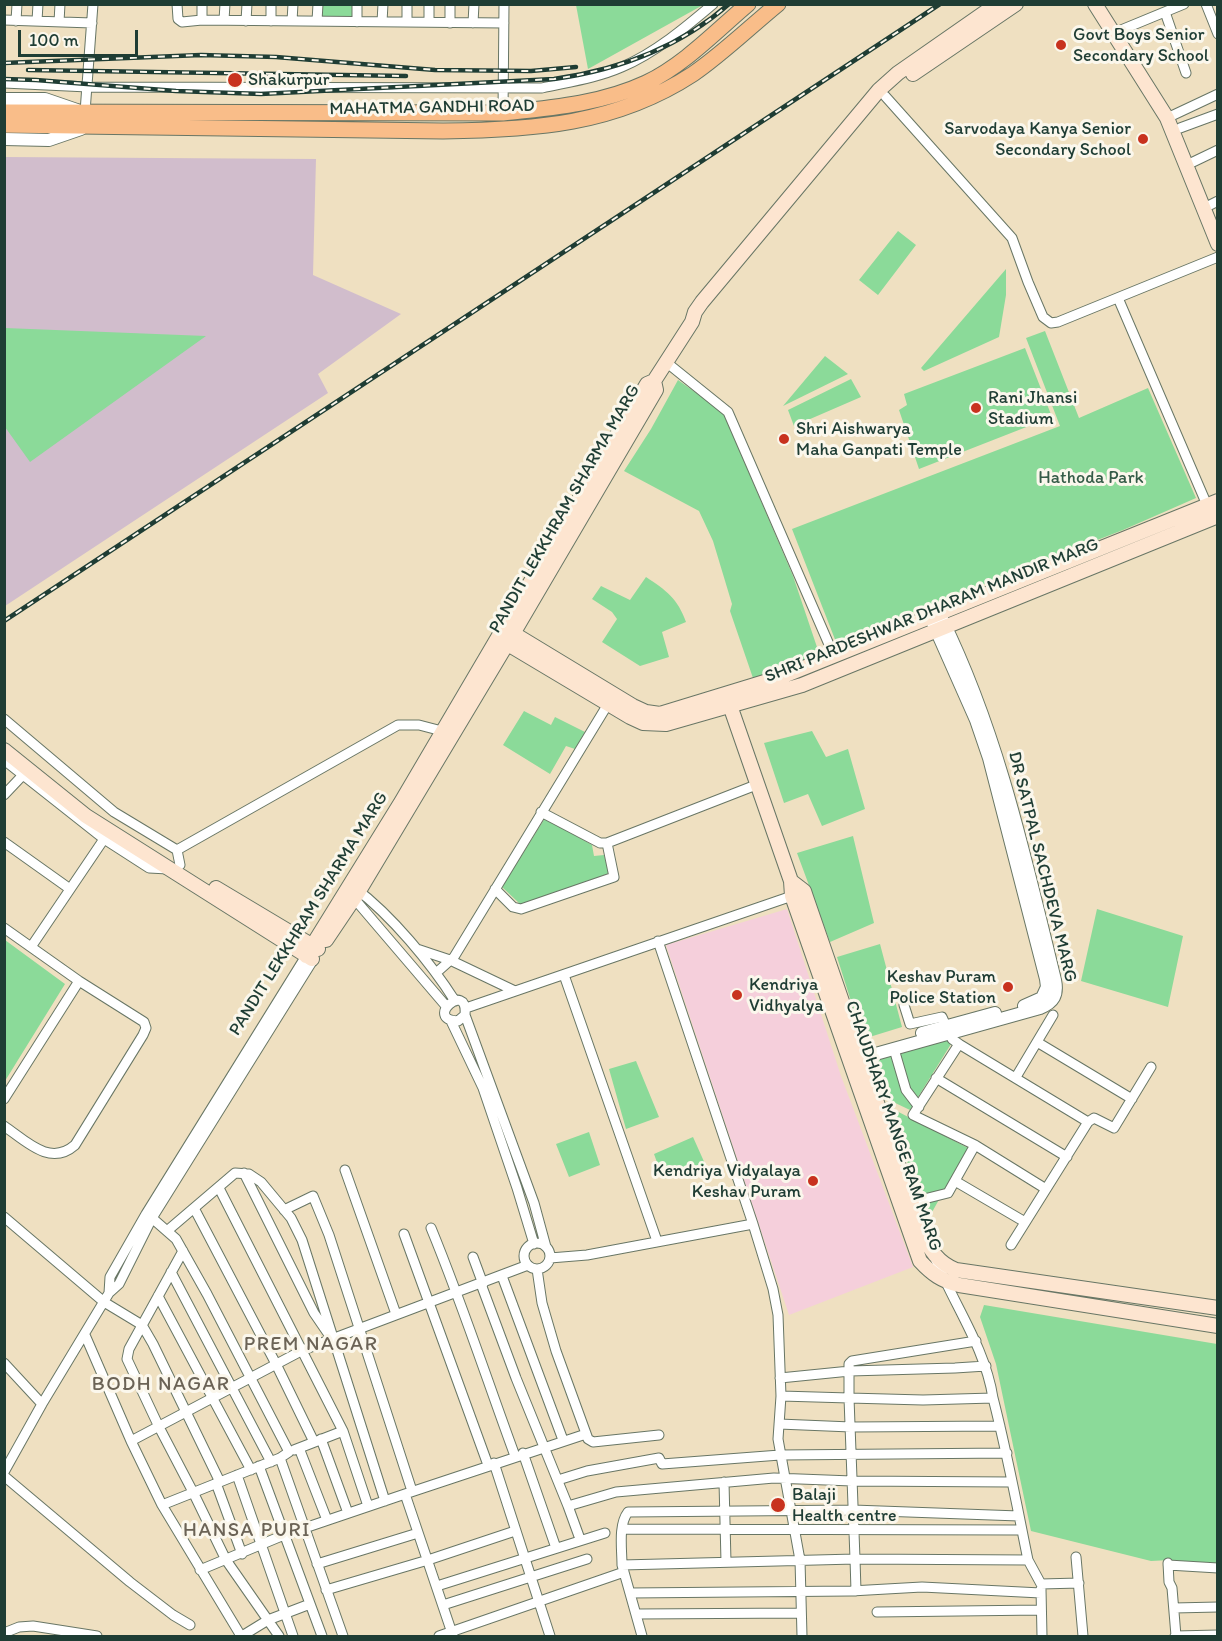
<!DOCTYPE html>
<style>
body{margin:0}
#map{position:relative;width:1222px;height:1641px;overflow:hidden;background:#efe0c1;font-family:Itim,sans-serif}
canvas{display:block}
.frame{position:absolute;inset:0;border:6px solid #1f3d34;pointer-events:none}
.scale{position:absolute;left:18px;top:30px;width:120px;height:27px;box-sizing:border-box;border:3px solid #1f3d34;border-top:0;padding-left:8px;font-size:18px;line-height:21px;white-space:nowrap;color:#1f3d34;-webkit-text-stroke:4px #fbf7ec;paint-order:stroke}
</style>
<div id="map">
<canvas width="1222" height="1641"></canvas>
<div class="frame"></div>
<div class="scale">100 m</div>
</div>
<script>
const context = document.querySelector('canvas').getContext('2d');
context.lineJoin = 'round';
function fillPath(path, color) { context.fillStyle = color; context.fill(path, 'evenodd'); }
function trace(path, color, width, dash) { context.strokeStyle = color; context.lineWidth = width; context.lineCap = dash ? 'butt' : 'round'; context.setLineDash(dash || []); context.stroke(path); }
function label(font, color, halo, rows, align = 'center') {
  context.font = font + ' Itim,sans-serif'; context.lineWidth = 6; context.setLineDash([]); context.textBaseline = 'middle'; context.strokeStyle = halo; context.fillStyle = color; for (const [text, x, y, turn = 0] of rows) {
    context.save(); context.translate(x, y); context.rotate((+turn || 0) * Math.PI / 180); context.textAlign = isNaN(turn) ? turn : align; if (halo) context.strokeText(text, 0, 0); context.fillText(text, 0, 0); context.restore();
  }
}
const built = new Path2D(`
 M787 909 841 1076 913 1267 789 1315 666 945Z`);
const industrial = new Path2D(`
 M5 157 316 159 313 275 401 314 318 374 328 393 5 606Z`);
const green = new Path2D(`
 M320 5H354L353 18 320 17Z
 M576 5V4L703 5 588 69Z
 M898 231 916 245 878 295 859 280Z
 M1006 269V295L999 337 924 371 921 368Z
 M4 328H5L206 336 30 462 5 427Z
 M1045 331 1079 418 1148 388 1196 498 1123 530 836 642 792 529 1060 426 1026 338Z
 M1025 348 1052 417 919 469 899 410 907 405 904 394Z
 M825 356 848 374 783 406Z
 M851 379 861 397 794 426 788 410Z
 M678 380 723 412 793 576 820 656 754 681 730 611 732 604 713 541 699 511 624 471 651 429Z
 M646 577C666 590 678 599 686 622L662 632 669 657 640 666 602 642 617 619 612 612 592 599 601 586 630 600Z
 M524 711 551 725 555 717 585 732 575 749 566 746 550 774 503 745Z
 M812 731 826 757 848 749 865 809 822 826 808 794 784 803 764 743Z
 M545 818 592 845 594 856 604 855 609 873 564 891 520 904 502 887Z
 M853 836 874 923 830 942 797 853Z
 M1097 909 1183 936 1168 1007 1081 981Z
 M5 940 65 984 5 1081Z
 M880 944 902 1027 863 1039 837 957Z
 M956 1036 910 1110 889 1100 876 1060Z
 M636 1061 659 1117 626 1129 609 1069Z
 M889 1107 968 1148 927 1221Z
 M589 1132 600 1165 569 1177 556 1144Z
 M693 1137 706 1166 663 1179 654 1154Z
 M984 1305 1217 1344V1568L1174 1571 1170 1560 1151 1561 1031 1531 996 1364 980 1317Z`);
const minor = new Path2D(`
 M177 4 178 19 182 22 202 20 504 23
 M407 4V22
 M429 4V22
 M1206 4 1218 34
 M1165 12 1186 73
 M4 20 92 23
 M202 20V4
 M224 20 225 4
 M16 21 17 4
 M37 21 38 4
 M246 21 247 4
 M271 21V4
 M292 21 293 4
 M317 21 318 4
 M59 22 60 4
 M357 22V4
 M382 22 383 4
 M450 23V4
 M473 23 474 4
 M1121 30 1184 4
 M4 83 88 87 542 88C569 82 597 78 622 67 655 53 686 27 713 4
 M885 96 1012 238 1028 282 1043 317 1051 323 1058 322 1218 257
 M85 112 93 4
 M503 113 504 4
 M1167 118 1218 94
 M1180 128 1218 114
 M1193 162 1218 150
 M1210 205 1218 201
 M1118 298 1207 505
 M666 362 728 412 834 656
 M4 719 114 812 177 850 180 865
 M4 760 104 839 149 868 168 869
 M4 795 22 776
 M541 812 600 843H607L756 785
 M4 842 70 889
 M177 850 398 725H419L442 731
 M355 888C391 915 431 963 455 1001
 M495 889 513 907 521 909 614 877 607 843
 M352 896 446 1006
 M4 928 79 981 144 1022 146 1028 143 1035 75 1145C50 1167 26 1141 4 1126
 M31 947 104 839
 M417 949 450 960 515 991
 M436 973 454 957 608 704
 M564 975 657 1241
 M904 1005 910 1024 942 1017 952 1039 959 1044 913 1115 975 1145 1046 1189
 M466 1008 792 896
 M465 1015 458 1021C423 1020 468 979 465 1015L534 1203 546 1247
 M451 1021 483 1088 517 1188 534 1244
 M1037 1042 1132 1099
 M959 1044 1088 1122
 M894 1049 906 1090 919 1107
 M1016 1077 1053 1015
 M936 1078 1067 1157
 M4 1099 79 981
 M345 1170 396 1314
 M244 1173 314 1313 327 1332
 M955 1181 1025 1222
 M219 1188 343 1431 368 1506
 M912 1202 948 1193 975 1145
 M194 1208 276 1364 314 1442
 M284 1210 313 1196 329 1235 412 1491
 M4 1217 104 1302 142 1325 153 1344 220 1482
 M152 1218 176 1239 207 1294 289 1452 280 1458 162 1505
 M753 1224 773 1289 778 1315 781 1396 778 1439 800 1560 802 1636
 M431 1228C462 1303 487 1380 515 1456
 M167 1231 235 1173 249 1174 261 1182 291 1218 302 1240 385 1501
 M404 1234 488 1465
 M524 1256a13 13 0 1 1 26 0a13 13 0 1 1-26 0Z
 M1011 1245 1088 1122 1094 1118 1114 1128 1151 1067
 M183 1251 129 1349 127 1359 159 1427 193 1492 226 1560 279 1636
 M473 1257 483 1284
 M550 1258 587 1255 753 1224 658 941
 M537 1269 542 1303 556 1351 588 1439 593 1442 659 1435
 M171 1272 271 1462
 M502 1276 563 1440
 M481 1284 516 1378 568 1506
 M109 1293 119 1284 152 1218 313 960
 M158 1296 251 1470
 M85 1335 131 1441 162 1505 241 1636
 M4 1363 42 1404
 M780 1378 850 1371 955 1368 986 1366
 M781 1396 849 1398V1364L852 1361 976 1341
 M779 1424 851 1427 1000 1426
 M321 1439 348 1513
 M131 1441 303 1350 528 1265
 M299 1448 327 1520
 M294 1450 343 1431
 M523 1453 556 1548
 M280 1458 343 1636
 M494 1463 550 1636
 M259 1466 322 1636
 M4 1472 42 1404 109 1293 110 1277 146 1214 306 956
 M237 1475 293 1636
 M4 1476 130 1582 173 1615 190 1625
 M558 1480 587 1471 659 1458 662 1464 780 1455 1007 1453
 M724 1482 726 1562
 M216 1483 242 1554
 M623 1529 1022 1530
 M580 1539 568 1506 616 1492 774 1478 852 1481 1011 1482
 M1076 1557 1083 1636
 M1028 1560 1041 1584 1079 1583
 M1168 1563 1169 1582 1172 1588 1176 1636
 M317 1564 418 1533
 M622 1565C622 1549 618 1525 628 1512L853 1510 1019 1516
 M1168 1565 1218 1568
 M200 1570 284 1535 405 1494
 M437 1586 605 1533
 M1041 1589 1042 1636
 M326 1590 428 1560 515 1531
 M856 1591 855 1559 1028 1560C1017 1506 1007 1452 993 1398
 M630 1593 851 1591 922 1587 1041 1593
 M443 1605 587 1559
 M1174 1608 1218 1607
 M877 1612 1041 1610
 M636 1614 801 1613
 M4 1633 19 1627 33 1626 97 1636
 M242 1636 268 1620 310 1604
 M439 1636 624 1572
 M453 1636 405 1494 586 1434
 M642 1636 622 1565 855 1559 849 1398 923 1400 993 1398C985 1347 954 1305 935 1258
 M1175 1636 1218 1635`);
const tertiary = new Path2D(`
 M4 99H45L77 110
 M4 139 49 140 81 129
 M933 623 976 720 989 758 1046 979 1047 987 1042 998 1024 1006
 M922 1033 995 1013
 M854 1060 1040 1008C1054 1002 1058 995 1055 980 1025 857 998 733 942 619`);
const secondary = new Path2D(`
 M1095 4 1167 118 1218 244
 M913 74 1016 4
 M506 629 633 706 646 712 660 714 781 677 1218 501
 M501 640 630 717 643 723 666 724 802 685 1218 516
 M726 694 791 881 792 896 920 1261C932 1274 942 1281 959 1285L1218 1326
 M4 750 86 816 312 959
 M791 881 804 891 806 897 922 1233C930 1250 938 1263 956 1270L1218 1308
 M216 888 318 949
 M326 940 359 891 507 644 656 390 654 381
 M306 956 400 804 647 384 654 381 692 322 695 312 702 302 879 90 898 73 997 4`);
const primary = new Path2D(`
 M4 112 503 113C551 108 601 104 646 83 684 65 716 31 748 4
 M4 125 443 131C533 130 615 125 693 74 721 55 751 26 778 4`);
const rail = new Path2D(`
 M4 63 201 55 276 57 435 70 531 71 576 67
 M28 70 406 76
 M4 79 36 80 176 91 261 94 554 79C618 70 680 47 729 4
 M4 621 940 4`);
const markers = [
 [1061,45,6,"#c8321e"],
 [235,80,8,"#c8321e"],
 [1143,139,6,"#c8321e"],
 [976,408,6,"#c8321e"],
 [784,439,6,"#c8321e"],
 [1008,987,6,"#c8321e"],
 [737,995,6,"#c8321e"],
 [813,1181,6,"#c8321e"],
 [778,1505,8,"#c8321e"]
];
const poiNames = [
 ["Govt Boys Senior",1073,35],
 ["Secondary School",1073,56],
 ["Shakurpur",248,80],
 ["Sarvodaya Kanya Senior",1131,129,"right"],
 ["Secondary School",1131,150,"right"],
 ["Rani Jhansi",988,398],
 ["Stadium",988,419],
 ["Shri Aishwarya",796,429],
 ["Maha Ganpati Temple",796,450],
 ["Keshav Puram",996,977,"right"],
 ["Police Station",996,998,"right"],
 ["Kendriya",749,985],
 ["Vidhyalya",749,1006],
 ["Kendriya Vidyalaya",801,1171,"right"],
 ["Keshav Puram",801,1192,"right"],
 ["Balaji",792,1495],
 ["Health centre",792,1516]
];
const streetNames = [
 ["MAHATMA GANDHI ROAD",432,108,-1],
 ["PANDIT LEKKHRAM SHARMA MARG",565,509,-60],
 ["SHRI PARDESHWAR DHARAM MANDIR MARG",932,611,-22],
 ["DR SATPAL SACHDEVA MARG",1042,867,76],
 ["PANDIT LEKKHRAM SHARMA MARG",309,914,-58],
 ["CHAUDHARY MANGE RAM MARG",893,1126,71]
];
const parkNames = [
 ["Hathoda Park",1091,478]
];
const neighbourhoodNames = [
 ["PREM NAGAR",311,1345],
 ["BODH NAGAR",161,1385],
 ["HANSA PURI",247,1531]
];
fillPath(built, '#f5cfdb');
fillPath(industrial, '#d1bdcc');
fillPath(green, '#8bda99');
trace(minor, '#687665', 11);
trace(tertiary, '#687665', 14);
trace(secondary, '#687665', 16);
trace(primary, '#687665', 17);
trace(minor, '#fff', 9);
trace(tertiary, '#fff', 12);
trace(secondary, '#fde5d0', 14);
trace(primary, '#f9bd89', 15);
trace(rail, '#1f3d34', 4.5);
trace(rail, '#fbf7ec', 2, [7]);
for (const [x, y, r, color] of markers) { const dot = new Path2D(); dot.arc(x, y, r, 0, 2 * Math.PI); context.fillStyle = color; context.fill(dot); trace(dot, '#fbf7ec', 2); }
label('18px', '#1f3d34', '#fbf7ec', poiNames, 'left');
label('18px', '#1f3d34', '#fbf7ec', streetNames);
label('18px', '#355c48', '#fbf7ec', parkNames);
context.letterSpacing = '1.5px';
label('20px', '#6b6356', '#fbf7ec', neighbourhoodNames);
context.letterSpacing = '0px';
</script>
